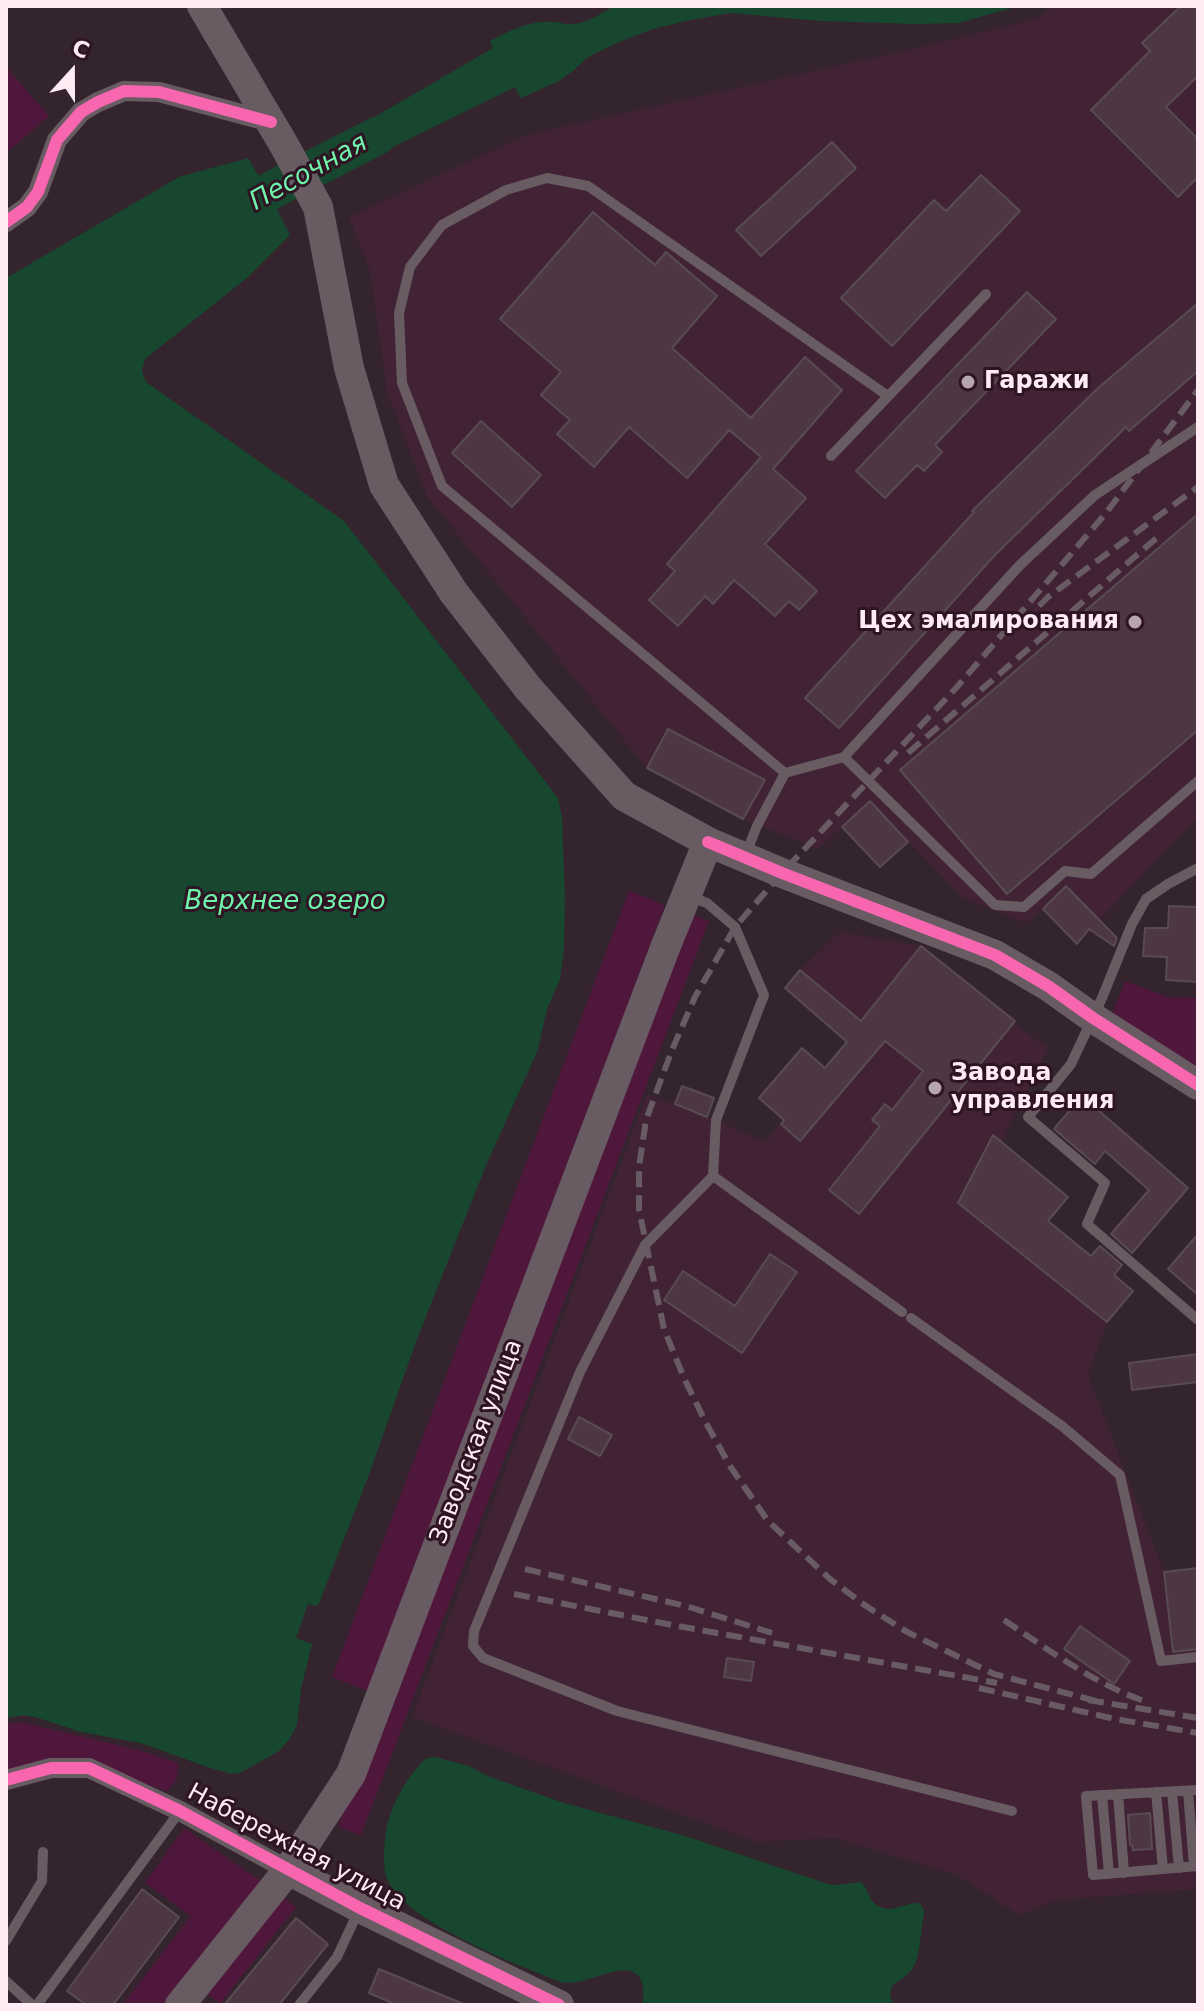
<!DOCTYPE html>
<meta charset="utf-8">
<style>
body{margin:0}
#map{position:relative;width:1204px;height:2011px;overflow:hidden;background:#33242d;font-family:"DejaVu Sans",sans-serif}
canvas{display:block}
.frame{position:absolute;inset:0;border:8px solid #feebf4;pointer-events:none}
.north{position:absolute;left:32px;top:32px;width:80px;height:80px;-webkit-text-stroke:6px #2f1524;paint-order:stroke;rotate:21deg;font-size:22px;font-weight:700;line-height:32px;text-align:center;color:#feebf4}
.north::after{content:'';display:block;margin:auto;width:28px;height:36px;background:#feebf4;clip-path:polygon(50% 0,100% 100%,50% 72%,0 100%)}
</style>
<div id="map">
<canvas width="1204" height="2011"></canvas>
<div class="frame"></div>
<div class="north">С</div>
</div>
<script>
const context = document.querySelector('canvas').getContext('2d');
context.lineJoin = 'round';
function fillPath(path, color) { context.fillStyle = color; context.fill(path, 'evenodd'); }
function trace(path, color, width, dash) { context.strokeStyle = color; context.lineWidth = width; context.lineCap = dash ? 'butt' : 'round'; context.setLineDash(dash || []); context.stroke(path); }
function label(font, color, halo, rows, align = 'center') {
  context.font = font + ' "DejaVu Sans",sans-serif'; context.lineWidth = 6; context.setLineDash([]); context.textBaseline = 'middle'; context.strokeStyle = halo; context.fillStyle = color; for (const [text, x, y, turn = 0] of rows) {
    context.save(); context.translate(x, y); context.rotate((+turn || 0) * Math.PI / 180); context.textAlign = isNaN(turn) ? turn : align; if (halo) context.strokeText(text, 0, 0); context.fillText(text, 0, 0); context.restore();
  }
}
const built = new Path2D(`
 M1055 6H1198V817L1077 944 1043 909 1026 923 963 898 870 801 818 849 743 819 647 768 427 496 387 392 370 271 349 217 526 135 926 46 1036 19Z
 M840 932 921 946 1040 1043 1041 1042 1049 1047 967 1209 1107 1322 1088 1375 1164 1572 1198 1568V1889L1057 1900 1019 1915 957 1875 835 1838 757 1842 412 1717 647 1094 716 1120 765 1142 784 1120 759 1098 802 1048 825 1067 847 1042 785 988 800 970Z`);
const green = new Path2D(`
 M6 67 49 116 6 153Z
 M629 891 665 905 368 1691 332 1677Z
 M687 912 709 921 361 1835 338 1827Z
 M1125 981 1167 997 1198 998V1069L1112 1014Z
 M21 1722 142 1751 178 1763 177 1778 167 1792 89 1761 6 1771V1724Z
 M184 1828 262 1882 164 2005H122L191 1916 145 1883Z
 M281 1895 296 1907 220 2004 205 1992Z`);
const water = new Path2D(`
 M614 6H1019L959 23 915 24 820 21 731 13 690 20 653 29 619 42 588 57 573 71 559 81 521 98 515 87 338 174 323 147 493 48 490 41C510 31 529 20 552 22 559 22 565 25 572 24 586 24 602 13 614 6Z
 M248 158 268 192 290 235 247 278 145 359 142 371 146 382 344 521 558 798 562 817 565 897 564 949 560 980 547 1009 538 1050 487 1163 417 1339 370 1472 318 1606 308 1604 296 1638 312 1644 301 1689 297 1725 289 1740 279 1751 240 1773 232 1774 210 1768 141 1743 81 1732 35 1717 24 1715 6 1718V278L179 177Z
 M435 1757 469 1766 490 1777 564 1803 682 1835 828 1884 836 1885 861 1882C868 1888 868 1898 875 1904 890 1916 904 1902 919 1903L924 1909V1914C920 1930 921 1964 908 1974 903 1979 897 1981 892 1986L890 1995 893 2005H643C643 1993 646 1978 633 1972 615 1964 584 1987 561 1982 554 1980 546 1976 538 1973 519 1965 501 1958 482 1949 454 1935 395 1907 386 1876 383 1864 384 1851 385 1839 388 1810 402 1785 421 1763L427 1758Z`);
const river = new Path2D(`
 M226 222 268 192 377 136`);
const building = new Path2D(`
 M1181 6H1198V76L1166 107 1198 139V177L1178 197 1091 110 1150 51 1142 43Z
 M832 142 856 168 761 256 736 230Z
 M981 175 1020 211 892 346 841 298 934 200 946 211Z
 M593 212 655 265 666 252 717 296 672 348 751 418 805 357 842 390 773 469 806 498 765 544 817 591 799 610 789 601 775 616 734 580 713 604 705 596 678 626 649 600 675 571 667 564 761 457 729 430 687 478 629 427 594 467 557 434 570 420 541 395 561 372 500 319Z
 M1027 292 1056 319 935 445 942 452 924 471 917 465 885 498 856 471Z
 M1198 303V371L1129 431 1126 427 995 555 839 728 805 698 974 512 972 511 1098 388Z
 M481 421 541 475 512 507 452 453Z
 M1198 514V730L1007 894 900 770Z
 M668 729 765 780 743 819 647 768Z
 M870 801 908 842 880 867 842 827Z
 M1066 886 1117 938 1114 946 1089 929 1077 944 1043 909Z
 M1169 906 1198 907V982L1166 980 1167 957 1143 956 1145 928H1168Z
 M921 946 1015 1021 859 1214 829 1190 880 1126 872 1120 885 1104 892 1110 923 1071 885 1041 800 1141 781 1124 784 1120 759 1098 802 1048 825 1068 847 1042 785 988 800 970 861 1021Z
 M682 1086 714 1098 707 1117 675 1104Z
 M1082 1096 1188 1188 1132 1253 1111 1234 1149 1190 1105 1151 1095 1164 1054 1129Z
 M993 1135 1068 1197 1048 1221 1091 1256 1100 1246 1122 1265 1114 1275 1133 1291 1107 1322 958 1203Z
 M1198 1234V1295L1168 1269Z
 M770 1254 797 1272 742 1353 664 1300 683 1271 735 1306Z
 M1198 1354V1382L1132 1390 1129 1363Z
 M579 1417 612 1435 600 1456 568 1439Z
 M1198 1568V1649L1173 1652 1164 1572Z
 M1080 1626 1130 1661 1114 1684 1064 1649Z
 M727 1658 754 1662 751 1681 724 1677Z
 M1150 1813 1152 1849 1133 1850 1132 1845H1130L1128 1815Z
 M142 1889 179 1917 113 2005H86L67 1991Z
 M296 1918 328 1944 279 2005H224Z
 M379 1969 466 2005H397L369 1993Z`);
const lane = new Path2D(`
 M831 456 986 294
 M844 757 1020 565 1095 495 1198 427
 M785 773 442 486 402 383 399 313 410 267 442 225 506 190 547 178 588 186 888 396
 M745 856 757 826 785 773 844 757 995 905 1024 907 1065 871 1091 874 1198 781
 M1198 868 1168 884 1146 899 1132 924 1102 998 1071 1064 1028 1117 1105 1183 1087 1224 1198 1320
 M688 896 707 903 735 927 764 995 716 1120 713 1176 645 1245 580 1372 474 1631 473 1646 483 1658 617 1711 1012 1811
 M713 1176 902 1312
 M911 1318 1062 1426 1120 1475 1161 1661 1198 1657
 M1198 1790 1086 1796 1093 1875 1198 1866
 M1188 1791 1194 1866
 M1156 1792 1163 1869
 M1172 1792 1179 1868
 M1118 1794 1124 1873
 M1102 1795 1109 1874
 M6 1941 42 1881 43 1852
 M6 1981 32 2005
 M37 2005 180 1811
 M299 2005 337 1957 359 1910`);
const street = new Path2D(`
 M6 222 27 207 38 192 57 140 81 112 98 102 124 91 159 92 271 122
 M6 1780 51 1768H89L180 1811 288 1870`);
const secondary = new Path2D(`
 M202 6 284 145 318 207 349 368 384 485 454 593 528 688 624 796 708 842 782 873 995 955 1048 986 1093 1018 1198 1085
 M288 1870 360 1908 559 2005
 M180 2005 288 1870 351 1774 665 948 708 842`);
const rail = new Path2D(`
 M1039 606 1048 597 1198 487
 M908 753 1160 535
 M525 1569 686 1606 772 1633
 M514 1594 672 1625 997 1683
 M1004 1620C1049 1650 1093 1683 1144 1701
 M979 1688 1115 1719 1198 1733
 M1088 1700 1198 1718
 M1096 1701 994 1674 907 1632 866 1606 830 1579 768 1521 730 1466 706 1423 684 1378 664 1329 639 1210V1167L646 1120 672 1050 695 997 735 927 782 873 957 687 1106 513 1198 390`);
const cycleway = new Path2D(`
 M6 222 27 207 38 192 57 140 81 112 98 102 124 91 159 92 271 122
 M708 842 782 873 995 955 1048 986 1093 1018 1198 1085
 M6 1780 51 1768H89L180 1811 360 1908 559 2005`);
const markers = [
 [968,382,8,"#b7a5ae"],
 [1135,622,8,"#b7a5ae"],
 [935,1088,8,"#b7a5ae"]
];
const poiNames = [
 ["Гаражи",984,382],
 ["Цех эмалирования",1119,622,"right"],
 ["Завода",951,1074],
 ["управления",951,1102]
];
const streetNames = [
 ["Заводская улица",477,1442,-69],
 ["Набережная улица",296,1848,28]
];
const waterNames = [
 ["Песочная",309,173,-29],
 ["Верхнее озеро",285,902]
];
fillPath(built, '#422335');
fillPath(green, '#50173c');
fillPath(water, '#17472e');
trace(river, '#17472e', 38);
fillPath(building, '#4e3745');
trace(building, '#584b52', 2);
trace(lane, '#685b62', 10);
trace(street, '#685b62', 20);
trace(secondary, '#685b62', 30);
trace(rail, '#685b63', 6, [16, 8]);
trace(cycleway, '#f766af', 12);
for (const [x, y, r, color] of markers) { const dot = new Path2D(); dot.arc(x, y, r, 0, 2 * Math.PI); context.fillStyle = color; context.fill(dot); trace(dot, '#2f1524', 3); }
label('bold 24px', '#feebf4', '#2f1524', poiNames, 'left');
label('24px', '#feebf4', '#2f1524', streetNames);
label('italic 26px', '#70f3aa', '#2f1524', waterNames);
</script>
